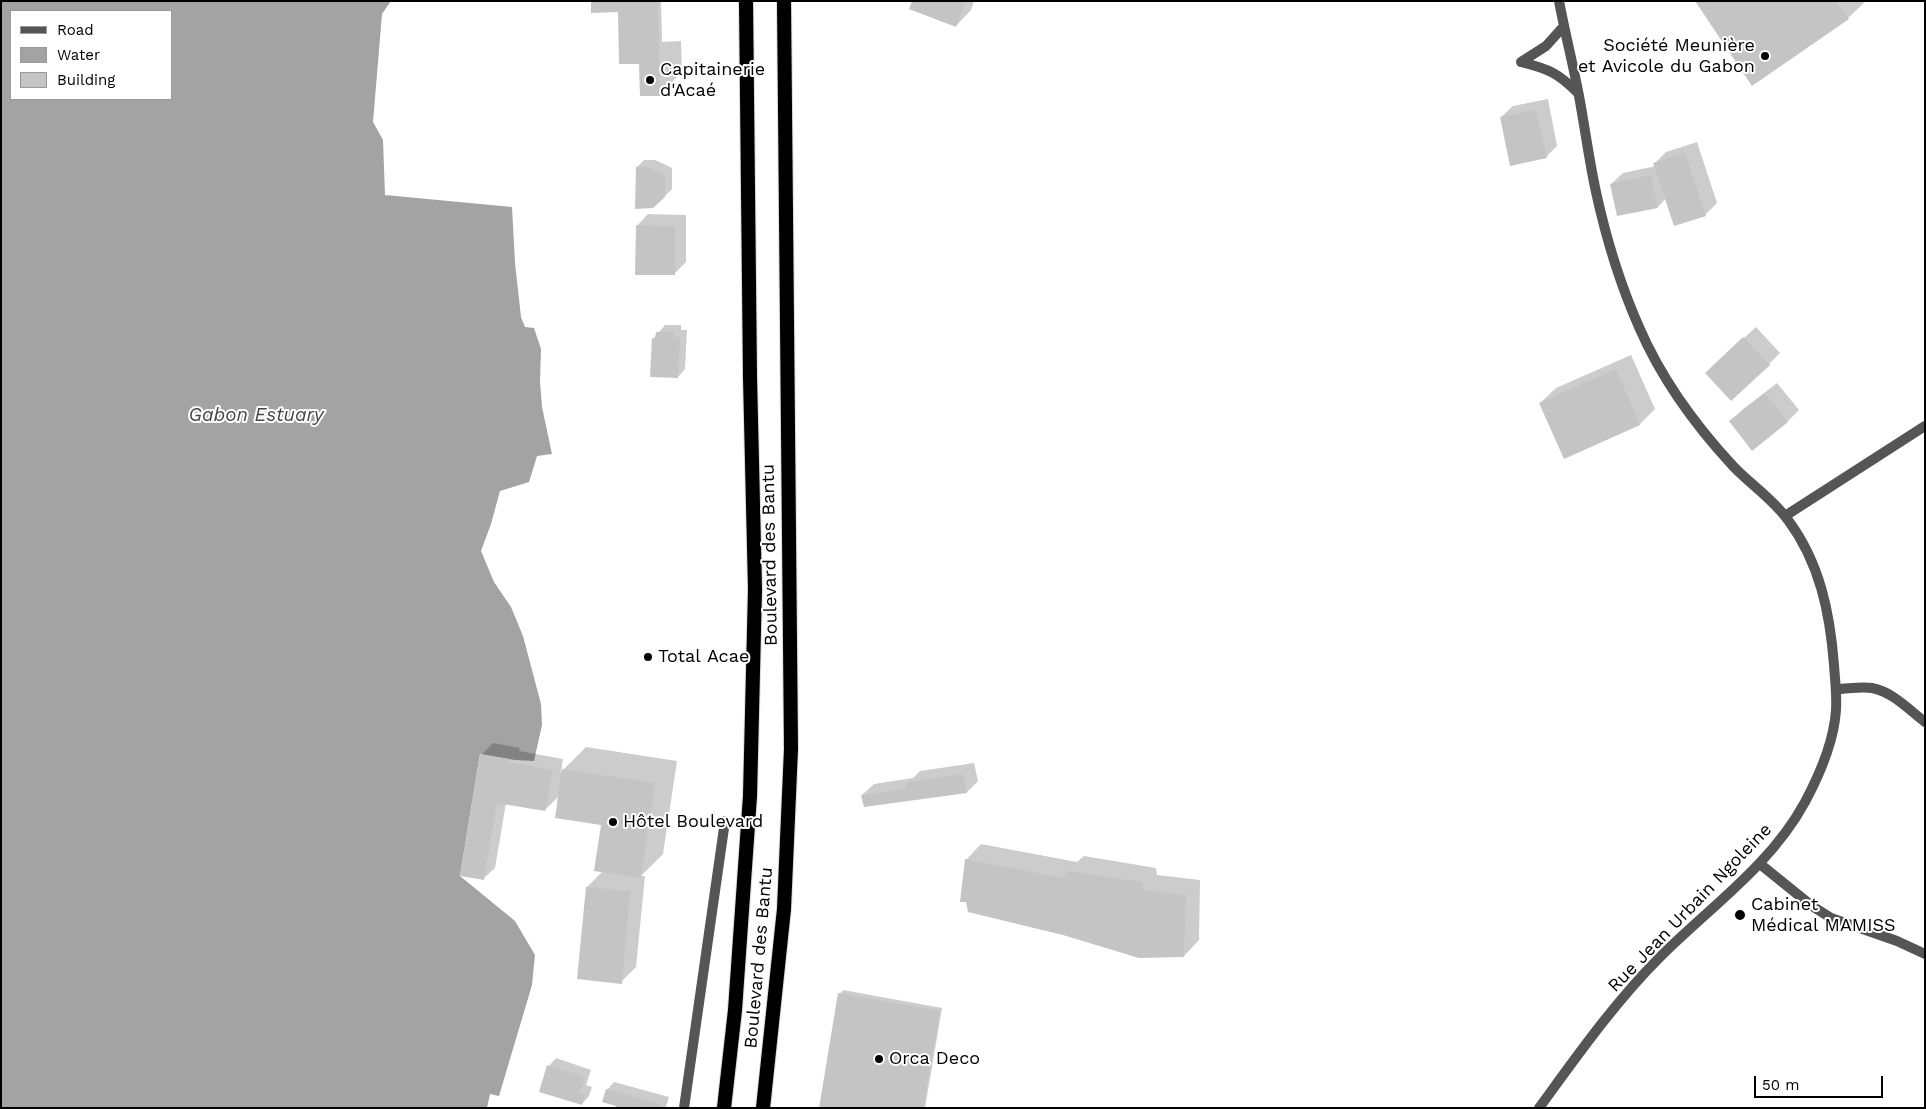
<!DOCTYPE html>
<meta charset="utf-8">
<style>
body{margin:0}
#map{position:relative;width:1926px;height:1109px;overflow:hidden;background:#fff;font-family:"Work Sans",sans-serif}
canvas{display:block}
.frame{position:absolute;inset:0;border:2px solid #000;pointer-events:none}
.legend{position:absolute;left:10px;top:10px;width:162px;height:90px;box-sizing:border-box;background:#fff;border:1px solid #999;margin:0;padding:6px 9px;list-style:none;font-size:15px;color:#000}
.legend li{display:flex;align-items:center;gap:10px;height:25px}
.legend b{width:25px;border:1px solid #999}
.scale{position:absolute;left:1754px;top:1076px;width:129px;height:22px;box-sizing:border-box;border:2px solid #000;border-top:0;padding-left:6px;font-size:15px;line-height:18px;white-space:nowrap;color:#000;-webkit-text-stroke:4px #fff;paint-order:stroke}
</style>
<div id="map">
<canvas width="1926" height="1109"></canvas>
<div class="frame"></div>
<ul class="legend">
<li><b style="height:6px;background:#555"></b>Road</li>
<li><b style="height:14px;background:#a3a3a3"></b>Water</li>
<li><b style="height:14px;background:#c4c4c4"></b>Building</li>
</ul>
<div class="scale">50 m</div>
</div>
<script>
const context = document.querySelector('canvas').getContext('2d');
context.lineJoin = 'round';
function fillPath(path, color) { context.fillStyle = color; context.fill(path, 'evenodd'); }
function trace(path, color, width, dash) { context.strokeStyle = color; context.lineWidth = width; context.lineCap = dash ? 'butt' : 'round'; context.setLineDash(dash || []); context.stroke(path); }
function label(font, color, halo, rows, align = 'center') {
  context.font = font + ' "Work Sans",sans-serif'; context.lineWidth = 4; context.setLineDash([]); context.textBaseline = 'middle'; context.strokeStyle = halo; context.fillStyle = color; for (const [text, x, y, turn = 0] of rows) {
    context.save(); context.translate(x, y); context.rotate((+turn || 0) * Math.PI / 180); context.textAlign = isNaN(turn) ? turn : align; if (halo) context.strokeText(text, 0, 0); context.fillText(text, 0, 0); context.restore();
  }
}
const water = new Path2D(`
 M1 1H391L382 14 373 122 383 140 385 195 512 207 515 263 521 317 525 327 534 328 541 349 540 381 542 407 552 454 537 456 529 482 500 491 491 524 481 551 494 582 511 607 523 636 541 704 542 725 534 761 515 760 480 754 460 876 515 921 535 955 532 985 499 1096 490 1094 487 1108H1ZM11 11H171V99H11Z`);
const shadow = new Path2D(`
 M592 1H661L662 42 681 41 682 72 660 94 641 64 619 11Z
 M913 1H974L971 10 956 26Z
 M1696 1H1862L1864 3 1848 18Z
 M1548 99 1557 146 1546 157 1501 117 1513 106Z
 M1697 142 1717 203 1705 215 1666 198 1658 207 1611 184 1623 173 1656 166 1655 163 1666 152Z
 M644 160H655L672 168V189L664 197 637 167Z
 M648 214 686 215V262L674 274 637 226Z
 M665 325H681V330H687L685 369 678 377 653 339Z
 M1756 327 1780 353 1769 364 1718 362Z
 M1631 355 1655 409 1640 424 1564 457 1540 403 1556 388Z
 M1777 383 1799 410 1787 422 1731 421 1742 410Z
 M493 743 520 748 519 751 563 759 561 772 586 747 677 761 663 854 641 876H645L636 967 621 982 587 887 603 871 602 824 559 796 545 810 506 803 495 868 483 879 461 875 482 754Z
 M974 763 978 781 967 792 862 795 874 784 913 778 920 771Z
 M981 844 1077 862 1084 856 1156 868 1157 875 1200 880 1199 940 1184 956 966 860Z
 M843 990 942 1008 925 1108H820L840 994Z
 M556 1058 591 1070 586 1085 592 1087 589 1096 582 1104 549 1066Z
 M614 1082 669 1097 666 1107 617 1108 607 1090Z`);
const building = new Path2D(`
 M591 1H658L660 96H640L639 64H619L618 12 591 13Z
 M912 1H966L956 27 909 9Z
 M1695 1H1836L1849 19 1752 86Z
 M1536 110 1547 158 1510 166 1500 117Z
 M1685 153 1706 216 1674 226 1653 163Z
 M636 167H647L665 176V197L653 208 635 209Z
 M1651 175 1658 208 1617 216 1610 184Z
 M636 225 675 226V275H635Z
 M656 332H674V337H680L678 378 650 377 652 338 655 339Z
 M1743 337 1770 365 1731 401 1705 373Z
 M1616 369 1640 425 1564 459 1539 403Z
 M1765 393 1788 422 1752 451 1729 421Z
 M480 754 509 759V762L553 770 545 811 497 803 484 880 460 876Z
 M562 769 655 783 641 878 594 871 601 825 555 818Z
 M963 774 967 793 864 807 861 795 905 789 907 782Z
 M965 859 1063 878 1067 871 1142 882V890L1186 895 1184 957 1139 958 1063 935 968 912 966 902H960Z
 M586 887 630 891 622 984 577 979Z
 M838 993 940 1011 923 1108H819Z
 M547 1065 585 1077 580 1093 585 1094 582 1105 539 1092Z
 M606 1089 662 1104 661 1108H616V1106L602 1102Z`);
const minor = new Path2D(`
 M1836 689C1847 689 1861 686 1872 688 1893 692 1909 710 1925 722
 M1760 864 1812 906 1831 918 1897 941 1925 954
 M684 1108 725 821`);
const tertiary = new Path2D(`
 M1521 62C1549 69 1558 73 1578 93
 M1521 62 1546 46 1564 26
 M1785 516 1925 426
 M1539 1108C1577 1056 1615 1002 1660 957 1710 907 1771 865 1805 802 1820 774 1834 742 1836 710 1837 695 1835 680 1834 665 1830 613 1820 563 1788 520 1773 499 1750 484 1733 466 1695 425 1661 378 1639 327 1620 284 1606 238 1596 192 1589 160 1585 128 1579 96 1573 64 1565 33 1559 1`);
const trunk = new Path2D(`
 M724 1108 735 1010 750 796 755 589 750 377 746 1
 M763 1108 784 909 791 749 784 1`);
const markers = [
 [1765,56,5,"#000"],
 [650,80,5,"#000"],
 [648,657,5,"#000"],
 [613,822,5,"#000"],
 [1740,915,6,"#000"],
 [879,1059,5,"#000"]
];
const poiNames = [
 ["Société Meunière",1755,46,"right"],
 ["et Avicole du Gabon",1755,67,"right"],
 ["Capitainerie",660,70],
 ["d'Acaé",660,91],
 ["Total Acae",658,657],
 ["Hôtel Boulevard",623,822],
 ["Cabinet",1751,905],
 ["Médical MAMISS",1751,926],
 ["Orca Deco",889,1059]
];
const streetNames = [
 ["Boulevard des Bantu",770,555,-91],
 ["Rue Jean Urbain Ngoleine",1690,908,-46],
 ["Boulevard des Bantu",759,958,-85]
];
const waterNames = [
 ["Gabon Estuary",256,415]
];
fillPath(water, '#a3a3a3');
fillPath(shadow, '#0003');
fillPath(building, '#c4c4c4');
trace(trunk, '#dbdbdb', 16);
trace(minor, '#555', 10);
trace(tertiary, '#555', 10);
trace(trunk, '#000', 14);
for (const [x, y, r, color] of markers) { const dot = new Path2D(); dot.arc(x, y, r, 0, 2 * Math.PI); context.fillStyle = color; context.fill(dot); trace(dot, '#fff', 2); }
label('18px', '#000', '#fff', poiNames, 'left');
label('18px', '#000', '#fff', streetNames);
label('italic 19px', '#444', '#fff', waterNames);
</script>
